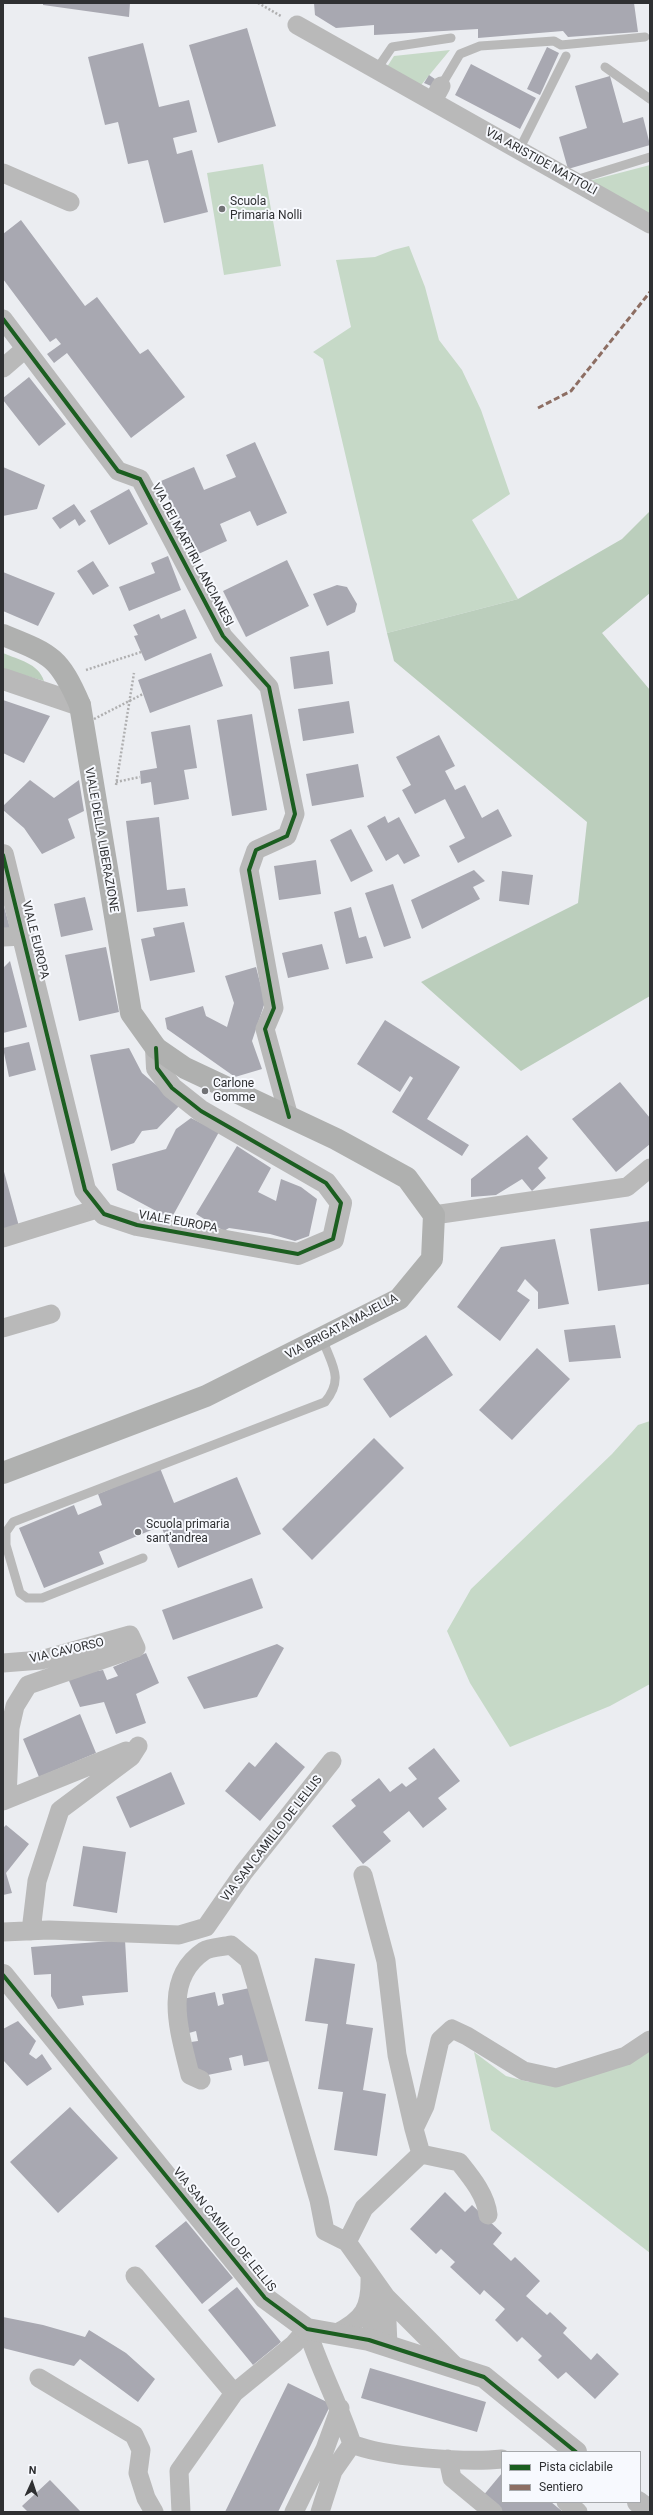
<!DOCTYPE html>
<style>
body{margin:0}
#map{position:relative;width:653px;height:2515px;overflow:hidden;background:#ebedf1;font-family:Roboto,sans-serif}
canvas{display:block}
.frame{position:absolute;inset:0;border:4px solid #2f3032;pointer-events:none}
.legend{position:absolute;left:501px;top:2451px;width:140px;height:52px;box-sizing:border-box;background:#f7f9fe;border:1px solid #a7a9ac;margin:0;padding:5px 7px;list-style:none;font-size:12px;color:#2f3032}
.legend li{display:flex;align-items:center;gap:8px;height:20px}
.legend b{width:20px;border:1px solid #a7a9ac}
.north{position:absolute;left:12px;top:2463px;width:40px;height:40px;-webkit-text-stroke:3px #f7f9fe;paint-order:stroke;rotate:3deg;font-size:11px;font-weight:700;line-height:16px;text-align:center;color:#2f3032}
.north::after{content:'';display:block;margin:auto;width:14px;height:18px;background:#2f3032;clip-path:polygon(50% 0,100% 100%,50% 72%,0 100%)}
</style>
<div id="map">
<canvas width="653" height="2515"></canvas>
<div class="frame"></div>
<ul class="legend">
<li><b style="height:5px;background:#1b5e20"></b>Pista ciclabile</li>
<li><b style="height:5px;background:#8d6e63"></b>Sentiero</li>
</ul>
<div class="north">N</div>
</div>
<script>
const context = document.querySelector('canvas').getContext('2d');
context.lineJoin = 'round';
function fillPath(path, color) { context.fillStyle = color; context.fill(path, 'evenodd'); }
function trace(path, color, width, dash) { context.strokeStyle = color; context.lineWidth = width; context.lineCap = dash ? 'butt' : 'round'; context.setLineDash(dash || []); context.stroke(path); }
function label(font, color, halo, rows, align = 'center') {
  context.font = font + ' Roboto,sans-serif'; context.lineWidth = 4; context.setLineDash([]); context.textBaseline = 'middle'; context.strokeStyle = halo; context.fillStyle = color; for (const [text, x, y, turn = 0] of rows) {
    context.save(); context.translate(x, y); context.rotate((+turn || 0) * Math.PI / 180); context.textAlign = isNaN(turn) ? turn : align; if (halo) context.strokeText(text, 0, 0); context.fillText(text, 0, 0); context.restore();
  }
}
const green = new Path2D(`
 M450 50 417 90 385 70 394 56Z
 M263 164 281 266 224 275 207 173Z
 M650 165V217L585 182Z
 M409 246 425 287 439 340 462 370 481 410 510 494 472 520 518 599 387 633 323 359 313 352 351 327 336 260 375 257 393 250Z
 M650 1421V1684L610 1706 510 1747 470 1683 447 1631 471 1589 612 1454 638 1425Z
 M650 2051V2253L491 2130 474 2052 506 2076 529 2082Z`);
const forest = new Path2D(`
 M650 511V593L602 633 650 690V996L521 1071 421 982 578 903 587 822 394 661 387 633 518 599 622 539Z
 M3 653C19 660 38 663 44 681L3 669Z`);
const building = new Path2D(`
 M43 3H130L129 17 43 5Z
 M314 3H634L638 32 568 37 563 31 478 38V29L374 35V25L336 28 315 15Z
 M247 28 276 126 218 143 189 45Z
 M143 43 159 107 189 100 197 132 173 138 177 154 192 150 208 212 164 223 148 160 128 164 118 122 105 125 88 57Z
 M547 47 559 53 540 95 527 89Z
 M471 64 536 98 520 129 455 95Z
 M429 75 435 79 431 86 424 83Z
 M610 76 623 123 643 117 650 145 568 169 559 137 587 128 575 86Z
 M21 220 85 306 97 297 140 354 148 349 185 397 131 438 67 353 54 363 47 354 61 344 56 338 50 342 3 279V234Z
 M29 377 66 424 39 446 3 400V398Z
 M255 442 287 513 257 526 250 511 220 524 227 541 194 556 161 481 194 467 204 490 236 477 226 455Z
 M3 467 45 485 37 509 3 516Z
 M129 489 148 524 109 545 90 511Z
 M74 504 86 521 79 526 75 519 60 529 52 518Z
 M168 556 181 590 129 611 119 587 155 573 151 563Z
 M287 560 309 606 246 637 223 591Z
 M93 561 109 586 93 595 77 571Z
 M3 572 55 593 38 626 3 611Z
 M337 585 347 587 357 604 355 612 327 626 313 594Z
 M185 609 197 638 145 661 134 636 138 635 133 625 159 614 161 619Z
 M329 651 333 684 294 689 290 657Z
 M211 653 223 686 150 713 138 680Z
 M3 700 50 716 24 763 3 753Z
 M349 701 354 733 303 741 298 709Z
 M252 714 267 810 232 816 217 720Z
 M190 725 197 768 184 770 189 799 154 805 151 782 141 784 140 771 157 768 151 732Z
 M439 735 455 766 445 771 455 790 465 785 482 818 498 809 512 836 458 863 449 846 465 838 445 799 415 814 402 790 411 785 396 757Z
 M358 764 364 797 312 806 306 774Z
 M30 780 54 798 79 780 84 811 68 819 75 838 42 854 24 828 3 810V806Z
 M385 816 388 823 399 817 420 856 404 864 398 854 386 861 367 826Z
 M159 817 167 890 185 888 188 906 137 912 126 821Z
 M351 829 373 871 351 882 330 840Z
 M316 860 321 894 279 900 274 866Z
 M474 870 485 881 473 887 480 899 422 929 411 900Z
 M502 871 533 875 529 905 499 901Z
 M393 884 411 938 384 947 365 893Z
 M85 897 93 930 61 937 54 904Z
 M3 903 11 931 3 932Z
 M351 907 359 938 366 936 373 958 346 964 334 912Z
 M184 922 195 972 150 981 141 939 155 936 153 928Z
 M322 944 329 969 288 978 282 953Z
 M106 947 119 1012 79 1021 65 955Z
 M10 961 27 1027 3 1033V968Z
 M256 967 265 1002 252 1041 262 1069 235 1077 167 1029 165 1018 203 1006 206 1016 227 1027 234 1003 225 976Z
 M385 1020 460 1067 427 1119 469 1145 462 1156 392 1112 413 1078 410 1076 400 1092 357 1064Z
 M29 1042 36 1070 9 1077 3 1048Z
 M129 1048 142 1073 180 1105 157 1129 142 1131 134 1143 111 1151 90 1055Z
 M620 1082 650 1118V1144L616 1172 572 1119Z
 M191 1118 219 1132 171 1219 117 1190 112 1164 166 1149 176 1129Z
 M527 1135 548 1158 538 1168 546 1178 532 1191 522 1179 496 1195 471 1197V1179Z
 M237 1146 271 1168 258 1192 276 1201 281 1179 301 1187 317 1199 309 1236 295 1241 270 1234 229 1228 224 1231 196 1214Z
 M3 1168 20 1230 3 1234Z
 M650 1221V1284L598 1291 590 1229Z
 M555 1239 569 1304 538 1309V1292L525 1279 517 1291 530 1300 500 1341 457 1307 501 1247Z
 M615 1325 621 1358 569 1362 564 1330Z
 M426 1335 453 1375 390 1418 363 1379Z
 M537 1348 570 1379 512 1440 479 1410Z
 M374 1438 404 1468 312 1560 282 1529Z
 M160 1468 174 1503 237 1477 261 1534 178 1568 161 1526 99 1552 104 1564 44 1588 19 1528 74 1505 78 1515 102 1505 98 1494Z
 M252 1578 263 1608 173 1640 162 1610Z
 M277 1644 284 1648 257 1697 204 1709 187 1677Z
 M146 1653 159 1683 136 1694 146 1723 116 1734 104 1702 80 1707 67 1676 103 1670 107 1680 118 1676 113 1667Z
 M80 1714 96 1753 39 1777 23 1739Z
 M276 1742 305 1767 260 1821 225 1791 249 1762 255 1767Z
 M434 1748 460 1781 438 1798 447 1809 423 1828 409 1811 383 1832 391 1841 363 1864 332 1826 356 1806 351 1800 379 1778 390 1792 402 1783 406 1787 417 1779 408 1768Z
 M171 1772 185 1804 130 1828 116 1797Z
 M6 1825 29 1844 6 1873 12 1893 3 1895V1828Z
 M83 1846 126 1852 117 1913 73 1906Z
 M125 1940 128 1992 82 1996 84 2005 58 2009 51 1996V1974L34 1975 31 1947Z
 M315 1958 355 1964 346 2024 373 2028 363 2090 386 2094 377 2156 334 2150 343 2092 318 2089 328 2024 305 2021Z
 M254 1987 269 2061 244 2066 242 2055 229 2058 232 2070 198 2077 191 2042 198 2041 196 2031 189 2033 183 1999 215 1992 218 2006 224 2004 222 1994Z
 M18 2021 36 2041 29 2054 36 2059 42 2054 52 2069 27 2086 3 2060V2029Z
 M70 2107 118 2158 58 2213 10 2162Z
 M445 2192 465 2212 472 2205 502 2233 493 2244 511 2261 515 2257 540 2281 526 2296 547 2315 550 2312 567 2328 563 2333 591 2360 597 2353 619 2374 595 2399 566 2372 558 2379 538 2360 542 2356 522 2337 517 2342 495 2320 505 2309 484 2290 480 2295 450 2267 455 2262 441 2249 436 2254 410 2229Z
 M186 2221 233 2278 202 2304 155 2246Z
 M237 2287 281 2342 253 2365 208 2310Z
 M3 2317 43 2325 85 2337 89 2330 126 2353 155 2379 138 2402 80 2359 74 2366 3 2348Z
 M370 2368 486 2402 477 2432 361 2398Z
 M288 2383 331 2404 278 2512H225Z
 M502 2473V2502H551L563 2512H500L482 2497Z
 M50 2480 81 2512H28L22 2506Z`);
const path = new Path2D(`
 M258 3 281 16
 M86 670 141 652
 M116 782 140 777
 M116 785 134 673`);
const service = new Path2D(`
 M605 67 650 99
 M377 69 392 47 451 38
 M441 86 460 54 480 46 554 41 561 45 645 37
 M519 150 566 56
 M582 178 650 157
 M143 1558 42 1598H27L20 1593 6 1545V1532L13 1522 325 1402C345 1378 331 1364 322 1338`);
const minor = new Path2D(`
 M297 25 650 224
 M433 101 441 86
 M3 173 70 202
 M3 319 118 471 140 479 223 636 269 687 295 814 287 836 256 850 249 870 274 1008 265 1029 289 1117
 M3 368 25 349
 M3 937 24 936
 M434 1215 627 1187 650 1168
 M3 1238 97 1209
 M3 1328 51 1314
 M3 1663 41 1660 130 1635 136 1648 28 1685 15 1706 10 1728 7 1799
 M3 1801 126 1751
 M363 1875 386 1961 397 2055 414 2129
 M31 1931 37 1881 60 1810 131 1757 138 1746
 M3 1932 49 1930 179 1935 206 1927 244 1872 332 1761
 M201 2080 190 2075C180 2033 161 1980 204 1951 210 1947 223 1947 231 1945L249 1960 319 2200 325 2231 347 2242 386 2297 457 2368
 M488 2215C486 2195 471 2177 459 2162L421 2154 414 2129 425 2106 440 2040 452 2029 467 2036 524 2071 556 2078 626 2056 650 2040
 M347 2242 364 2208 421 2154
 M135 2276 234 2393
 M386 2297 388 2346
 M307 2329C319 2368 339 2404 352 2444 383 2457 467 2463 502 2459
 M335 2334C364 2320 371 2308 370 2276
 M369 2340 372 2332 376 2297
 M39 2378 134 2435 141 2450 138 2473 146 2498 154 2512
 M448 2459 452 2478 493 2512
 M566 2502 578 2512
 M181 2512 179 2471 234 2393 294 2344 307 2329
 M294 2512 325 2449 340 2408
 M320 2512 333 2471 352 2444`);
const tertiary = new Path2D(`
 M3 679 80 705
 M3 855 85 1190 104 1214 137 1225 298 1254 333 1239 341 1203 326 1183 201 1111 172 1088 157 1068 156 1048
 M3 1975 265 2298 307 2329 369 2340 484 2377 576 2452
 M638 2502 650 2511`);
const secondary = new Path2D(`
 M3 635C50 654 59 656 80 705L131 1013 156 1048 185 1068 336 1139 407 1178 434 1215 432 1259 399 1299 206 1396 3 1473`);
const pathBridge = new Path2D(`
 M94 719 143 694`);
const quiet = new Path2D(`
 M538 408 571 391 650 292`);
const cycleway = new Path2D(`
 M3 319 118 471 140 479 223 636 269 687 295 814 287 836 256 850 249 870 274 1008 265 1029 289 1117
 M3 855 85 1190 104 1214 137 1225 298 1254 333 1239 341 1203 326 1183 201 1111 172 1088 157 1068 156 1048
 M3 1975 265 2298 307 2329 369 2340 484 2377 576 2452`);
const markers = [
 [222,209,4,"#717275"],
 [205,1091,4,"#717275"],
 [138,1532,4,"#717275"]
];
const streetNames = [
 ["VIA ARISTIDE MATTOLI",541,162,29],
 ["VIA DEI MARTIRI LANCIANESI",192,555,62],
 ["VIALE DELLA LIBERAZIONE",101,840,80],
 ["VIALE EUROPA",35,940,76],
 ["VIALE EUROPA",178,1222,10],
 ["VIA BRIGATA MAJELLA",342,1327,-28],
 ["VIA CAVORSO",67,1651,-13],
 ["VIA SAN CAMILLO DE LELLIS",272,1839,-52],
 ["VIA SAN CAMILLO DE LELLIS",224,2230,51]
];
const poiNames = [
 ["Scuola",230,202],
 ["Primaria Nolli",230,216],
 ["Carlone",213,1084],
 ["Gomme",213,1098],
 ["Scuola primaria",146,1525],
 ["sant'andrea",146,1539]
];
fillPath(green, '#c6d9c7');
fillPath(forest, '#bbcebc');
fillPath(building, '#a8a8b1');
trace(path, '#afafb0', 2.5, [2, 2]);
trace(service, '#b9b9b9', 9);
trace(minor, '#b9b9b9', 19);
trace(tertiary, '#b9b9b9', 22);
trace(secondary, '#afb0af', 22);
trace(pathBridge, '#afafb0', 2.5, [2, 2]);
trace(quiet, '#8d6e63', 3, [6, 3]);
trace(cycleway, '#1b5e20', 4);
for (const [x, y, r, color] of markers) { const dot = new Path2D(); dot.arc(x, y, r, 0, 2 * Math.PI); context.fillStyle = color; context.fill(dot); trace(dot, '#f7f9fe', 1.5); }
label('12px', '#2f3032', '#f7f9fe', streetNames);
label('12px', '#2f3032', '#f7f9fe', poiNames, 'left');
</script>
